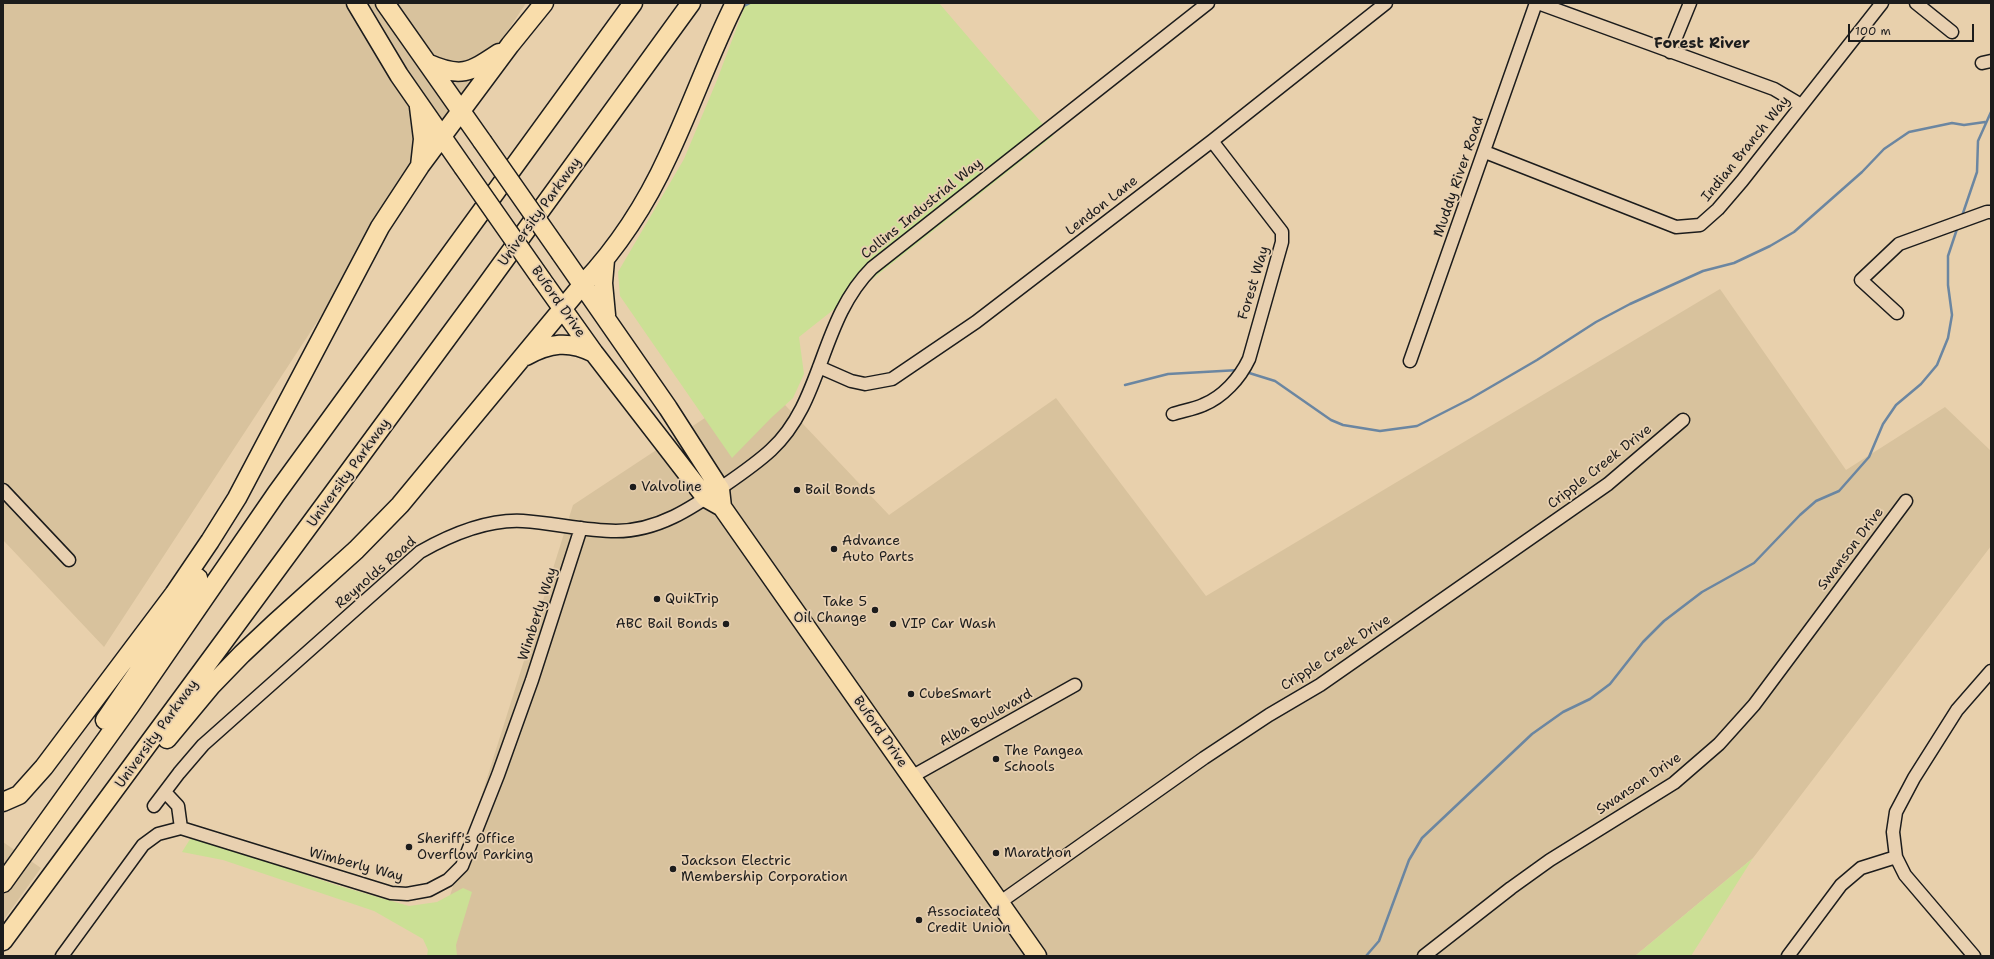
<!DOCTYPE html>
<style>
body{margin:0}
#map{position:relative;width:1994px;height:959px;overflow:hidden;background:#e8d0ac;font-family:"Shantell Sans",sans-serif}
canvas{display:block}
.frame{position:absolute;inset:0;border:4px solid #1c1c1c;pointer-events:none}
.scale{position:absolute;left:1848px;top:24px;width:126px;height:18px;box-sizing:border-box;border:2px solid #1c1c1c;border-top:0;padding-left:5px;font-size:12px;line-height:14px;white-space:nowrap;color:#1c1c1c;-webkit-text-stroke:3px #e8d0b0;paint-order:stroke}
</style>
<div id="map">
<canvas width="1994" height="959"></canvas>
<div class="frame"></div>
<div class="scale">100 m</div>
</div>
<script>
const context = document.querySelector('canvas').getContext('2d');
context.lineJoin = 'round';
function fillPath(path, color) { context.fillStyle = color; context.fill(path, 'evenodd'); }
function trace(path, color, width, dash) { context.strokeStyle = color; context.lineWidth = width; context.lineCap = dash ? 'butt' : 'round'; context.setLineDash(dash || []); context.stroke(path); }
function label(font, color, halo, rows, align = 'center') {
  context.font = font + ' "Shantell Sans",sans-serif'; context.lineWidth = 3.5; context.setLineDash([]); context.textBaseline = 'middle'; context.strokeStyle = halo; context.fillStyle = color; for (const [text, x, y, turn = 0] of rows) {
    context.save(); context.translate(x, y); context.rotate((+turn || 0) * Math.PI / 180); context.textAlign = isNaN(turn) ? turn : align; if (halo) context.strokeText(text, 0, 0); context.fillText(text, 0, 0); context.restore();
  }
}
const built = new Path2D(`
 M3 3H526L104 647 3 540Z
 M1720 289 1846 470 1945 407 1991 451V546L1753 858 1635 956H431L573 505 764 379 769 388 889 515 1056 398 1206 596Z
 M3 842 41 868 3 921Z`);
const green = new Path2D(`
 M746 3H939L1053 136 799 337 804 374 793 398 771 418 732 458 620 296 618 272 684 159 717 80Z
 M192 836 336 885 409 906 437 902 463 888 472 892 456 945 457 956H427L428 950 423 939 374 911 223 860 182 852Z
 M1753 858 1691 956H1635Z`);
const stream = new Path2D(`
 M740 8 750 3
 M1962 216 1977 172 1978 141 1991 112
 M1246 372 1275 381 1331 420 1343 425 1380 431 1417 426 1470 399 1537 360 1596 322 1630 304 1703 271 1734 263 1770 246 1794 232 1862 172 1884 149 1909 132 1952 123 1964 125 1985 122
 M1125 385 1168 374 1239 370
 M1366 956 1379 941 1409 860 1422 838 1532 734 1563 712 1590 699 1610 684 1643 642 1664 621 1702 592 1754 563 1800 515 1816 501 1839 491 1869 457 1883 424 1896 405 1921 384 1937 365 1948 338 1952 315 1948 285V256L1958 226`);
const minor = new Path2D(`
 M1538 3 1774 89 1801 105
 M1916 3 1952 32
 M1670 52 1690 3
 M1982 63 1991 61
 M1485 152 1676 227 1700 225 1718 209 1742 181 1882 3
 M1897 313 1861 280 1899 244 1987 212H1991
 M1410 361 1536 3
 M819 367 851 381 865 384 892 379 976 322 1212 141 1386 3
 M1173 414C1182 411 1194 409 1203 405 1223 397 1240 378 1249 359L1282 242V232L1212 141
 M3 490 69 560
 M911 777 1075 685
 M165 792 178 806 181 828
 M154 806 179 773 203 745 420 552C450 535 488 519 523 521 554 523 585 531 616 531 658 531 692 508 725 485 741 474 757 463 771 450 824 401 819 321 872 268L1208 3
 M999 903 1204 758 1269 715 1320 685 1608 484 1683 420
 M62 956 143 845 158 834 181 828 391 893 407 894 429 890 448 880 462 866 498 775 532 680 581 528
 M1424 956 1511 888 1550 860 1674 783 1719 744 1754 705 1906 501
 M1788 956 1841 885 1861 868 1896 857
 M1974 956 1905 875 1896 857 1893 832 1896 812 1914 778 1957 710 1991 671`);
const highway = new Path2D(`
 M356 3 399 75 463 167
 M385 3 482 141
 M427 63C461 78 469 73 499 53
 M419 107 423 139 420 166
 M561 254 668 408 720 489 722 507
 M605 260 603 283 606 315
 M542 280 594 353 706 498 722 507 1037 956
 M526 356C549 343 569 340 594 353
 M105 720 164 634 198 578
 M167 739 211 686 242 654 275 623 356 550 400 505 583 284C618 247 647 202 668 156 692 105 710 53 735 3
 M3 802 19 795 44 767 174 594 210 541 237 498 380 227 420 166 510 45 544 3
 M3 883 130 706 276 494 633 3
 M3 941 482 291 691 3`);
const highwayBridge = new Path2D(`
 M482 141 561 254
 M463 167 542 280`);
const markers = [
 [633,487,4,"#1c1c1c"],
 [797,490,4,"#1c1c1c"],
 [834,549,4,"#1c1c1c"],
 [657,599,4,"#1c1c1c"],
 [875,610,4,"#1c1c1c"],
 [726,624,4,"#1c1c1c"],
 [893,624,4,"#1c1c1c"],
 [911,694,4,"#1c1c1c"],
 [996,759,4,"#1c1c1c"],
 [409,847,4,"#1c1c1c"],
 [996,853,4,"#1c1c1c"],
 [673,869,4,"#1c1c1c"],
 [919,920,4,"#1c1c1c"]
];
const streetNames = [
 ["Indian Branch Way",1746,149,-51],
 ["Muddy River Road",1459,177,-71],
 ["Lendon Lane",1102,206,-38],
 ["Collins Industrial Way",922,209,-39],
 ["University Parkway",540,212,-54],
 ["Forest Way",1254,283,-73],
 ["Buford Drive",558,302,55],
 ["Cripple Creek Drive",1600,467,-38],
 ["University Parkway",349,473,-54],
 ["Swanson Drive",1851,549,-53],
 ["Reynolds Road",376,573,-41],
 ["Wimberly Way",538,614,-72],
 ["Cripple Creek Drive",1336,653,-33],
 ["Alba Boulevard",986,718,-29],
 ["Buford Drive",880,732,55],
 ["University Parkway",157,734,-54],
 ["Swanson Drive",1639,784,-34],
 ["Wimberly Way",356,865,15]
];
const poiNames = [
 ["Valvoline",641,487],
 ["Bail Bonds",805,490],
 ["Advance",842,541],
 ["Auto Parts",842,557],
 ["QuikTrip",665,599],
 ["Take 5",867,602,"right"],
 ["Oil Change",867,618,"right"],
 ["ABC Bail Bonds",718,624,"right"],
 ["VIP Car Wash",901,624],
 ["CubeSmart",919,694],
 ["The Pangea",1004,751],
 ["Schools",1004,767],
 ["Sheriff's Office",417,839],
 ["Overflow Parking",417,855],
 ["Marathon",1004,853],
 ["Jackson Electric",681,861],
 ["Membership Corporation",681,877],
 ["Associated",927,912],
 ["Credit Union",927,928]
];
const neighbourhoodNames = [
 ["Forest River",1702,44]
];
fillPath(built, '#d8c29d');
fillPath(green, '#cbe095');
trace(stream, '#6b86a1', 2.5);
trace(minor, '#1c1c1c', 15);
trace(highway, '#1c1c1c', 21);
trace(minor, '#e8d0b0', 12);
trace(highway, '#f9ddab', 18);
trace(highwayBridge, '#1c1c1c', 21, []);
trace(highwayBridge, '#f9ddab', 18);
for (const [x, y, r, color] of markers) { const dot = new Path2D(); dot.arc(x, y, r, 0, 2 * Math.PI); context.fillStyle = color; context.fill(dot); trace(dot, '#e8d0b0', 1.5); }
label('14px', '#1c1c1c', '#e8d0b0', streetNames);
label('14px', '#1c1c1c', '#e8d0b0', poiNames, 'left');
label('bold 15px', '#1c1c1c', '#e8d0b0', neighbourhoodNames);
</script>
